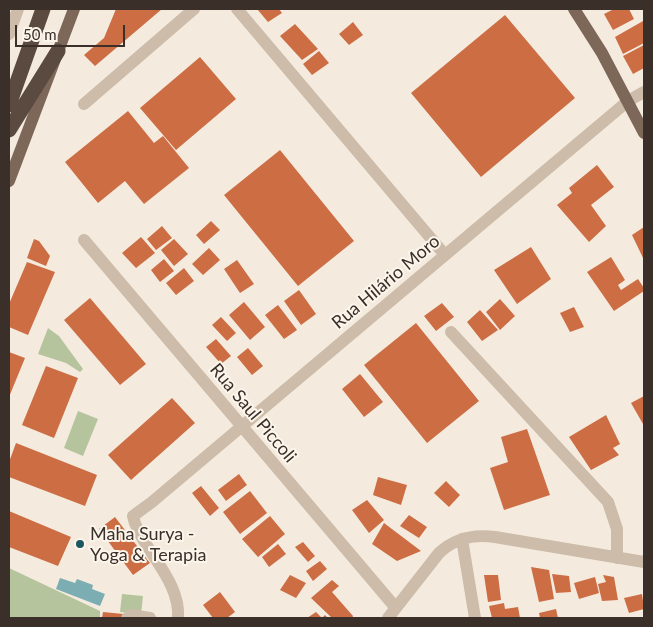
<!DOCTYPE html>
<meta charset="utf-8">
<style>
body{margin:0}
#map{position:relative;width:653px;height:627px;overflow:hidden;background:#f4ebde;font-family:Lato,sans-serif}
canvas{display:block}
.frame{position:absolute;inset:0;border:10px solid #3a2f29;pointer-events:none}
.scale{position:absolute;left:15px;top:25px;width:110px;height:22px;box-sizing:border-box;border:2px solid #3a2f29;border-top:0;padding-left:6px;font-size:15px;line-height:18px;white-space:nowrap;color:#3a2f29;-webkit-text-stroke:4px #fbf5eb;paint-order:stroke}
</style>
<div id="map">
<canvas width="653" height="627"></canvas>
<div class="frame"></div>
<div class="scale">50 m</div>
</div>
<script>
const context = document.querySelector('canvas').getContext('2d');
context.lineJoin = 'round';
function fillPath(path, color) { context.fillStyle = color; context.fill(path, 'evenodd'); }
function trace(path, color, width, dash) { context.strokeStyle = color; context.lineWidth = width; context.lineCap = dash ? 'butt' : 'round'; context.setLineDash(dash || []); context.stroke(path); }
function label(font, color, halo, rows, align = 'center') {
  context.font = font + ' Lato,sans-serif'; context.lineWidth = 4; context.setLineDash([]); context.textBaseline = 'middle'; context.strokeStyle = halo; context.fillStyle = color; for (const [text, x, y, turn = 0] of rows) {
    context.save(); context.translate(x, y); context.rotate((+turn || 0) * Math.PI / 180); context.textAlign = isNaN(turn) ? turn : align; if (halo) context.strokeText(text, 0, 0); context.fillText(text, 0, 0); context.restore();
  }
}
const green = new Path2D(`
 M48 328 59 336 83 369 80 372 66 363 38 354Z
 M78 411 98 419 83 456 64 448Z
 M9 568 100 611V618H9Z
 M122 594 143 596 141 614 120 612Z`);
const water = new Path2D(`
 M60 578 75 583 77 579 93 585 92 589 105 594 100 606 56 589Z`);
const building = new Path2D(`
 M116 9H162L95 66 84 55 104 38Z
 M257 9H279L282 13 268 22Z
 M614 9H629L634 19 613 30 604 14Z
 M505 15 575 98 481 177 411 93Z
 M643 21 644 43 623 54 615 37Z
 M353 22 363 35 349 45 339 34Z
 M295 24 318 49 302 60 280 36Z
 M644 45V68L633 74 623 56Z
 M319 51 329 63 312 75 303 64Z
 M200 57 236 99 176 150 140 108Z
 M128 111 154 143 163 136 189 168 144 204 125 181 98 203 65 162Z
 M280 150 354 241 298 286 224 195Z
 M597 165 614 187 591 205 606 226 589 242 557 205 572 193 569 188Z
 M211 221 220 230 204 244 196 235Z
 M162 226 172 238 156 250 147 239Z
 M644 227V260L632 235Z
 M141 237 155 253 136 268 122 253Z
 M34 239 39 241 50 256 46 266 27 258Z
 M174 239 188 254 174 266 161 250Z
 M531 247 551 279 517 304 494 270Z
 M209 248 220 260 203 275 192 264Z
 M611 257 625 280 618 285 621 290 638 279 644 288V291L614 311 587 272Z
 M164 259 174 271 160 282 151 270Z
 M237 260 254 284 240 293 224 269Z
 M27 262 55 272 28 335 9 327V304Z
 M184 268 194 281 176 295 166 283Z
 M299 290 316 314 301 325 284 301Z
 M90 298 146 364 120 385 64 320Z
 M500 299 515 316 500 330 486 312Z
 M244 302 265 327 250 340 229 315Z
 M442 303 454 317 436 331 424 316Z
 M278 305 297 330 284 339 265 315Z
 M574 307 584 327 570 332 560 313Z
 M480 310 498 330 482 341 467 322Z
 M221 317 236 333 227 341 212 325Z
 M416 323 479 401 427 443 364 365Z
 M216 339 231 356 221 364 206 347Z
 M248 348 263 366 252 375 237 357Z
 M9 352 25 358 9 397Z
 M46 366 78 378 54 438 22 425Z
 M360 374 383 402 364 417 342 389Z
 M644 396V424H643L631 403Z
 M172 398 195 423 131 480 108 455Z
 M606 415 620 444 613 448 619 455 591 470 569 437Z
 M527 429 550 495 504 510 490 468 508 462 501 437Z
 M16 443 97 475 85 506 9 477V462Z
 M239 474 247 485 226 501 218 490Z
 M378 477 407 485 401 505 373 495Z
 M446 481 460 495 449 507 434 493Z
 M201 486 219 508 210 516 192 493Z
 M250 491 267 513 240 534 223 512Z
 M367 500 384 520 369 533 352 510Z
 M9 511 71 537 58 566 9 547Z
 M409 515 427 527 419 538 400 526Z
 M270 516 285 534 258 557 242 539Z
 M115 517 150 563 133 575 99 529Z
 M384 523 421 551 397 561 372 544Z
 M303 542 315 556 308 562 295 547Z
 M278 544 286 554 269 567 262 557Z
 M320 561 327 569 313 581 306 571Z
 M531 567 549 570 554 599 539 602Z
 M552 574 569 576 571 592 556 593Z
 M290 575 306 583 296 598 280 590Z
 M484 575H498L501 600 488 602Z
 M603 575 614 577 618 600 602 601 598 584 606 582Z
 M595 577 599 593 579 599 574 583Z
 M332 580 339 586 332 592 353 616 352 618H332L311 598Z
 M220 592 235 612 227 618H213L203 605Z
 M642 594 644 609 629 613 624 598Z
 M504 603 505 609 518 607 520 618H492L489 606Z
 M556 609 558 618H540L539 613Z
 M103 612 154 617V618H102Z
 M316 612 322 618 325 615 328 618H307Z`);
const minor = new Path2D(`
 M237 9 445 255
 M9 34 18 9
 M84 104 194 9
 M84 240 396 608
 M451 332 608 502 617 529V558
 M462 539 475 618
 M127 618 131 615 150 618
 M178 618C180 590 160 567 146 544 140 535 135 527 133 516L152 502 628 101 644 92
 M388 618 439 553C455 538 473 534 495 537L644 562`);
const major = new Path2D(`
 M574 9 602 53 644 133
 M9 181 74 9`);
const highway = new Path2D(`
 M9 105 43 9
 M9 130 58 51`);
const markers = [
 [80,544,5,"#1c565e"]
];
const streetNames = [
 ["Rua Hilário Moro",386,282,-40],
 ["Rua Saul Piccoli",253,413,50]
];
const poiNames = [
 ["Maha Surya -",90,534],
 ["Yoga & Terapia",90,555]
];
fillPath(green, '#b5c49d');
fillPath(water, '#7badb3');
fillPath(building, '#cc6d44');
trace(minor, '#cdbca9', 12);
trace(major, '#7d6759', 12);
trace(highway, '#5b4a40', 15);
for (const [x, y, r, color] of markers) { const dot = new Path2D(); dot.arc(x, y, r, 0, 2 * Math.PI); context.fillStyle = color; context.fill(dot); trace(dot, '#fbf5eb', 2); }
label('18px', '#3a2f29', '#fbf5eb', streetNames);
label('18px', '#3a2f29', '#fbf5eb', poiNames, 'left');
</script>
